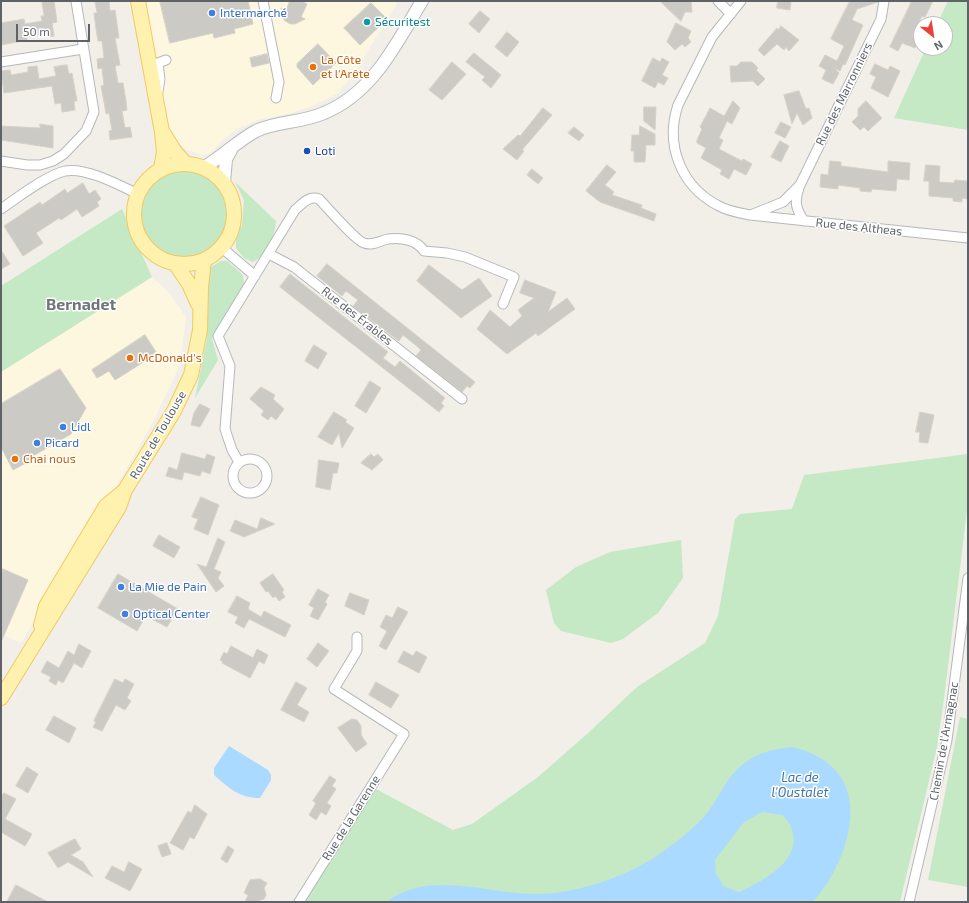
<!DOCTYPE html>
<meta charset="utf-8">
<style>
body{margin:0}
#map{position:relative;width:969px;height:903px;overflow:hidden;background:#f1efe8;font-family:"Exo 2",sans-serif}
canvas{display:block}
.frame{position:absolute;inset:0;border:2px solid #5f6368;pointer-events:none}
.north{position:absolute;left:913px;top:16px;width:40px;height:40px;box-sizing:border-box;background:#fff;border:1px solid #bfc1c3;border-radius:50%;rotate:150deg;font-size:11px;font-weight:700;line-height:16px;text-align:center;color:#5f6368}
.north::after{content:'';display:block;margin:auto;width:14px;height:18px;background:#ea4335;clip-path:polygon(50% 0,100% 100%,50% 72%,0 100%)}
.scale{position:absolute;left:16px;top:24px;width:74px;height:18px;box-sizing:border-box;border:2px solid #5f6368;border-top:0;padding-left:5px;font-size:12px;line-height:14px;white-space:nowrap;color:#5f6368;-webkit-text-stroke:3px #fff;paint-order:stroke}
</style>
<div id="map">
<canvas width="969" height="903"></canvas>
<div class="frame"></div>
<div class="north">N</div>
<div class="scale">50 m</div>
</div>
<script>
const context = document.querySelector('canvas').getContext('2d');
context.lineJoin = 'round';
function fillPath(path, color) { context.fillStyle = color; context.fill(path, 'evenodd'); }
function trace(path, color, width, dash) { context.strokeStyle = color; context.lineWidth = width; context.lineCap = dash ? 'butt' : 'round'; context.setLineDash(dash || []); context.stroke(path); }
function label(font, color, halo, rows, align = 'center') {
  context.font = font + ' "Exo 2",sans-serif'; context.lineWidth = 3; context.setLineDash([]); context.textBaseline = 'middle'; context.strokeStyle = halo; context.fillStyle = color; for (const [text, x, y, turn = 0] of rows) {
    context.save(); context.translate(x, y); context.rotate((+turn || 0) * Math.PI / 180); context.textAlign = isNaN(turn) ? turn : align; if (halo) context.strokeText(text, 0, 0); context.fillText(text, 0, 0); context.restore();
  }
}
const commercial = new Path2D(`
 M146 1H393L397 4 354 73 338 93 315 105 291 113 257 120 237 129 221 141 211 153 203 155 187 150 175 140 169 132Z
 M152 277 169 293 186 317 180 365 153 422 112 494 21 643 1 634V372Z`);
const green = new Path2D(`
 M948 1H968V130L894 118 926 48H945V24H937Z
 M141 214a44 44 0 1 1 88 0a44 44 0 1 1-88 0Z
 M235 182 276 221C274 239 269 253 253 262L244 258 236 248V236L242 225 244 200Z
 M122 209 152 277 1 372V286Z
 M221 261H227L243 275 244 284 212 339 218 360 195 398 207 338V274L211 267Z
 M968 454V502L944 699 937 747 900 902H303L374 788 453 830 472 824 538 777 587 734 637 687 705 643 718 616 735 519 740 514 792 509 804 475Z
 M681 540 683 578 658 613 623 639 611 643 561 631 554 623 546 590 576 567 610 552Z
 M960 717 968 719V887L928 880Z`);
const water = new Path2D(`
 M229 746 268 770 271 775V780L260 798C239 798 229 788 214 775V768Z
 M792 747C814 752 835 763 845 785 861 820 838 877 812 902H386C431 869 486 894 536 894 563 894 590 887 616 877 648 865 679 842 703 818 711 809 717 798 723 788 740 760 760 750 792 747ZM762 812 782 815C785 818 790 823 791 827 804 861 763 881 739 892L723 886 716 873 715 860 744 822Z`);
const building = new Path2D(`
 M42 1H54L57 22 52 23 54 36 45 37 44 34 35 35 27 37V40L1 45V23L24 19 25 24 42 21 41 16H44Z
 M95 1H109L110 11 115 10 119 38H115L120 65 115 66 118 83H123L126 101 127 110 122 111 125 128 130 127 132 137 110 140 109 131 112 130 109 113 106 114 104 102 101 86 104 85 102 68 98 69 97 59 104 58 102 41H98L96 29 94 13H97Z
 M160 1H248L253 24 234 29 235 33 214 38 213 33 170 43Z
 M290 1H301L307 4 301 17 305 19 295 24H290L284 20 281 8 286 10Z
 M660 1H691L692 12H685L681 21Z
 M778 1H791L790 10 777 8Z
 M850 1 878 2 857 9 852 20 863 25 845 65 843 64 840 71 834 68 839 73 833 84 822 79 826 70 819 66 825 55 837 61 844 46 831 39Z
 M912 1H933L925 17 922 16 912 36 919 40 915 48 902 43 898 51 890 47Z
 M371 3 387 19 360 45 344 28Z
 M480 11 490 19 479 33 469 24Z
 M676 23 691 31 688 38 691 42 685 47 682 44 675 50 667 42Z
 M781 26 799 40 789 51 786 47 784 50 777 44 764 56 758 50 777 28 778 30Z
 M507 32 519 42 507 57 495 47Z
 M318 44 336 63 313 85 297 67V64Z
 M474 53 501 75 491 88 482 80 485 77 466 62Z
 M267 54 269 63 252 67 250 58Z
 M653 58 660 62 662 58 669 62 662 75 668 78 664 85 658 82 655 88 642 81Z
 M452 62 466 74 442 100 429 90Z
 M741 62H752L758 68 756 70 765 79 758 86 753 81 731 82 730 66H737Z
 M875 64 888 70 890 66 900 71 888 97 871 88 876 77 870 74Z
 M67 65 69 74 72 73 77 101H74L75 110 62 112 61 103 55 104 52 86 4 93 1 71 10 70 11 75 28 72V67L37 66 39 79 56 76 54 67Z
 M799 91 806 109 809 108 812 118 803 125 797 113 792 124 784 95Z
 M733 101 740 108 732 124 727 121 719 138 723 140 719 149 742 161 743 159 752 164 746 175 734 169 729 179 720 174 722 170 701 158 706 148 697 143V140L702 129 700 127 710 108 724 116Z
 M866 101 882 118 868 131 864 127 860 130 852 122 858 116V109Z
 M644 107H656L655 130 644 121Z
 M543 108 552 115 522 150 524 151 517 160 503 149 518 135 520 136Z
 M781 122 791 127 785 138 775 133Z
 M40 124 53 126V148L1 140V126L40 128Z
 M640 126 655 134V145H646L645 162H634V151H631L632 135H639Z
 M574 127 584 135 579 141 568 133Z
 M780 141 789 146 781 162 771 157Z
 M830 161 841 162V166L888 172V161L910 163 909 180 897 179 896 191 872 189 871 192 860 191V188L838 185V189L820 187 821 174 828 175Z
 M607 165 616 172 605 185 614 192 612 195 642 205 641 208 656 214 654 221 600 202 586 191Z
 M926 165 940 166 939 182 954 183 955 180 968 181V199L962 198V202L953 201V198L929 196V181H924Z
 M532 169 543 178 538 184 527 175Z
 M83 183 89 194 95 190 101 199 97 202 99 206 82 217 77 209 61 220 59 218 36 233 43 243 23 256 4 226 40 202 42 205 65 189 67 193Z
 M1 250 10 264 1 269Z
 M327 264 475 382 470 388 467 386 462 392 416 356 421 350 418 347 403 335 399 341 353 306 358 300 346 291 342 296 317 276Z
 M429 265 462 290 479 278 492 296 461 318 417 281Z
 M290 274 388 352 383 358 395 367 400 361 445 398 441 403 444 406 439 412 280 287Z
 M525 280 556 292 548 312 567 298 575 309 538 336 536 333 507 354 477 329 490 310 510 327 522 316 518 310 534 298 520 293Z
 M145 335 156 352 149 357 150 358 115 380 109 371 97 378 92 370Z
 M314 345 327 353 318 369 305 361Z
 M60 369 86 408 71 434 33 456 35 458 13 470 1 447V404Z
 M370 381 381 388 366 413 355 406Z
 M261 387 275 395 273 399 284 409 276 420 271 416 268 420 261 415 264 411 250 399Z
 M200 404 210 409 200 427 191 425 194 413Z
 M334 412 347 420 345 422 354 428 342 448 339 433 332 445 318 437Z
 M920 412 934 415 928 443 919 442 920 432H916Z
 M182 453 205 459 207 454 215 457 210 474 202 471 200 476 184 472 182 480 166 476 169 467 177 470Z
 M371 454 374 457 378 454 383 460 372 470 361 463Z
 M319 460 339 463 337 473H333L330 490 316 487Z
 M201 497 219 505 208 535 194 529 198 519 192 517Z
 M261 518 275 524 244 537 230 531 235 520 257 529Z
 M159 535 180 547 174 558 153 546Z
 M218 538 225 542 214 569 221 572 218 578 224 586 216 592 197 564 206 567Z
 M3 569 28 580 1 642V574Z
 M118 574 178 609 167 627 146 616 137 631 98 608Z
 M273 574 284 590 282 592 285 597 279 601 275 596 273 598 268 591 266 592 260 583Z
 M318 589 329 595 325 602 327 604 318 620 310 616 314 608 309 605Z
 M350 593 369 600 364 615 345 606Z
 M237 596 250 603 248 609 261 617 264 611 291 625 285 637 249 619 244 628 235 623 238 617 228 612Z
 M398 607 408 612 386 650 379 646 387 631 380 627 386 615 392 618Z
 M318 643 329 651 317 667 307 659Z
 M79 644 91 651 82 668 74 663 63 683 58 680 56 685 49 681 51 677 41 672 47 661 59 668 68 651 74 655Z
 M231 646 253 658 257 649 268 655 264 664 259 661 250 678 222 663 223 662 220 660 224 652 227 654Z
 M404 651 413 656 416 651 427 657 419 673 398 662Z
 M115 679 123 683 125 679 134 684 127 698 131 701 125 710 116 705 102 731 93 727 96 722 94 721Z
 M296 682 307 688 297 705 309 712 304 722 281 710Z
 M376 682 399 695 391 708 369 695Z
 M54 716 76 728 69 743 46 730Z
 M352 719 357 720 361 726V735L367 744 356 752 338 728Z
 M27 767 38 774 28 793 16 786Z
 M330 776 336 780 332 786 336 789 327 803 331 806 326 815 321 812 316 820 309 815 316 803 313 801Z
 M4 793 16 799 5 819 32 834 25 846 1 832V797Z
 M195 805 207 814 194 839 190 837 183 850 170 843 188 811 191 813Z
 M75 839 81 849 71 855 83 862 93 877 68 862 58 868 48 853Z
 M167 843 171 854 162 857 158 846Z
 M228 846 234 850 227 863 221 859Z
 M129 862 142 869 130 891 105 878 112 866 124 872Z
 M260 879 267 883 264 888 266 895 264 899 254 902H245L248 895 244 893 250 880Z
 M16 885 48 902H7Z`);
const street = new Path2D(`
 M263 1 279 82 276 98
 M718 1 731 14
 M741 1 712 37 678 105C665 144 680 185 717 205 727 211 739 213 750 215L968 238
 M1 62 83 49
 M158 92 160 79 158 63 166 60
 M1 161 27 165H40L53 161 64 154 86 131 94 112 76 1
 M799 188C794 202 796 209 804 221
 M1 209C17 198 47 175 65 171 86 167 119 185 138 194
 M753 214 783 202 800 185 881 19 884 1
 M221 247 255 276
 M269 254 294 267 462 399
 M233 476a17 17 0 1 1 34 0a17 17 0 1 1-34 0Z
 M239 462 232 450 225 429 230 366 218 336 295 210C302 204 309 195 319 199 327 207 356 241 364 243 373 246 379 241 388 239 401 237 417 240 424 251L447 253 465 257 514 277 503 304
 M299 902 404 734 334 689 357 651V637
 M909 902 947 740 968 578`);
const secondary = new Path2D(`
 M203 168C222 157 237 141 256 131 277 121 302 123 324 113 373 93 396 44 422 1
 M224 183 226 159 231 150`);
const primary = new Path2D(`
 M138 1 162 132 164 152 161 169
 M164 134 175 152 186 164
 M134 214a50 50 0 1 1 100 0a50 50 0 1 1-100 0Z
 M175 263 189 284 198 304
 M41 625 46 606 95 524 106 506 123 492
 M1 698 119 507 125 490 174 411 191 375 200 330 201 287 204 260`);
const markers = [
 [212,13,4,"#3f7fe0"],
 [367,22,4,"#0f9aa8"],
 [313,67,4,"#e8710a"],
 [307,151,4,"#1a4fb4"],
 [130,358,4,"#e8710a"],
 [63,427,4,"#3f7fe0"],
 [37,443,4,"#3f7fe0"],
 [15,459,4,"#e8710a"],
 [121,587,4,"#3f7fe0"],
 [125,614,4,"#3f7fe0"]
];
const shopNames = [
 ["Intermarché",220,13],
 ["Lidl",71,427],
 ["Picard",45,443],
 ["La Mie de Pain",129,587],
 ["Optical Center",133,614]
];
const cultureNames = [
 ["Sécuritest",375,22]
];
const foodNames = [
 ["La Côte",321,60],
 ["et l'Arête",321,74],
 ["McDonald's",138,358],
 ["Chai nous",23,459]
];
const streetNames = [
 ["Rue des Marronniers",844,94,-64],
 ["Rue des Altheas",859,227,6],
 ["Rue des Érables",357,316,38],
 ["Route de Toulouse",158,435,-60],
 ["Chemin de l'Armagnac",944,741,-80],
 ["Rue de la Garenne",351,818,-58]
];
const transitNames = [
 ["Loti",315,151]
];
const waterNames = [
 ["Lac de",800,778],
 ["l'Oustalet",800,793]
];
const districtNames = [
 ["Bernadet",81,305]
];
fillPath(commercial, '#fef7e0');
fillPath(green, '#c5e8c5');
fillPath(water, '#aadaff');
fillPath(building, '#cccac5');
trace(building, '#d6d1c6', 1);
trace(street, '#b5b8bc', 11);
trace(secondary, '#b6babf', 14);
trace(primary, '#f2c960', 16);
trace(street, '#fff', 9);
trace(secondary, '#fff', 12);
trace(primary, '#fff2af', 14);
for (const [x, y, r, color] of markers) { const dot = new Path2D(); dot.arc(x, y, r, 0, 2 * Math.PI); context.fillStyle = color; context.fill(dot); trace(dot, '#fff', 1.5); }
label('12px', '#366cbe', '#fff', shopNames, 'left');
label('12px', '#0d838f', '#fff', cultureNames, 'left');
label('12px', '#c56008', '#fff', foodNames, 'left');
label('12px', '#5f6368', '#fff', streetNames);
label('12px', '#164399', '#fff', transitNames, 'left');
label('italic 13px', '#4174aa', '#fff', waterNames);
label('bold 16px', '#70757a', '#fff', districtNames);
</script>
